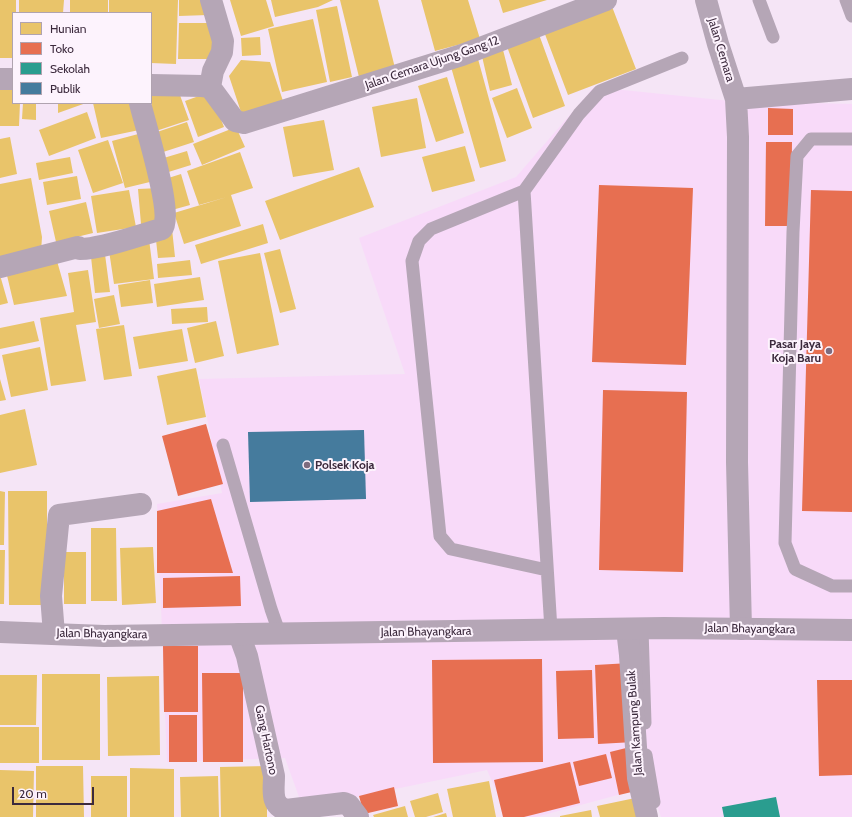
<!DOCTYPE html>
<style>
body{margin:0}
#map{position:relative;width:852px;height:817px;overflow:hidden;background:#f5e5f6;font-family:Cabin,sans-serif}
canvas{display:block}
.legend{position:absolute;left:12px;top:12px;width:140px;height:92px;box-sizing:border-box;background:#fdf3fd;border:1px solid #b0a3b0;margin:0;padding:5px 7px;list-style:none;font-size:12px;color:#3c2a3d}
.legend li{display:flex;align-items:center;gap:8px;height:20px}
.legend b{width:20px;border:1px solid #b0a3b0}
.scale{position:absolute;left:12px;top:787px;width:82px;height:18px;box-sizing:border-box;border:2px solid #3c2a3d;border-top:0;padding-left:5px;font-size:12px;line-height:14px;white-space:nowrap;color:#3c2a3d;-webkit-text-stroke:3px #fdf3fd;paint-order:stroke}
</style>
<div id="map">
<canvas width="852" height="817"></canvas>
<ul class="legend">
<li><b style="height:11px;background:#e9c46a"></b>Hunian</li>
<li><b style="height:11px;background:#e76f51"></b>Toko</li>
<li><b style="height:11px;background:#2a9d8f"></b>Sekolah</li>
<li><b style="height:11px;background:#457b9d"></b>Publik</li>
</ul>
<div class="scale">20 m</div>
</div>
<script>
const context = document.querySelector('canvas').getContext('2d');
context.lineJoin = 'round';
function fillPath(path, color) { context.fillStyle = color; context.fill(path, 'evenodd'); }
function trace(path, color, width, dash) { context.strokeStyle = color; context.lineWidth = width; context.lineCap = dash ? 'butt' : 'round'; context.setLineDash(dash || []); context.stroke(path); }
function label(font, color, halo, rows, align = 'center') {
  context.font = font + ' Cabin,sans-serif'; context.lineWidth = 4; context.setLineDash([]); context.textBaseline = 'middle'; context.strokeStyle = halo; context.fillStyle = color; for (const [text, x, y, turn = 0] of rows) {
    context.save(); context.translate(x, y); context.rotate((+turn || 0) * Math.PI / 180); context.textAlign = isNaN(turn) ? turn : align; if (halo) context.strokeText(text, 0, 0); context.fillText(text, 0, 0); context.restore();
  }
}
const built = new Path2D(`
 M594 87 730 101 852 104V817H661L651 786 536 817H508L487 770 303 808 285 758 167 762 157 504 222 493 199 379 405 374 359 238 516 177Z`);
const homes = new Path2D(`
 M0 0H16V13H13V58H0Z
 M19 0H64L63 13H19Z
 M70 0H108V13H70Z
 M109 0H178L176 64 151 63V13H109Z
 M179 0H208V15L179 16Z
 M230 0H266L274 26 241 36Z
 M271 0H333L318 7 275 17Z
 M340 0H378L395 68 359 77Z
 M421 0H468L480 39 435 51Z
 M499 0H547L503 13Z
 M611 4 636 69 568 95 543 29Z
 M337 6 352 77 330 82 316 10Z
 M313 19 327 82 282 92 268 29Z
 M179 23H216V59H178Z
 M537 29 565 106 533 118 505 41Z
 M260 37 261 55 242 56 241 38Z
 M502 46 512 85 490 91 481 52Z
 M478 59 506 161 480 168 451 67Z
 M241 60 270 62 283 101 242 115 229 76Z
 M447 77 464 133 436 142 418 86Z
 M177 87 189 120 153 132 151 96Z
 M517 88 532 128 507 138 492 98Z
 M0 90H13V103H20L19 126H0Z
 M210 92 224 127 198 137 185 101Z
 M417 98 426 148 381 157 372 107Z
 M23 103H36V120L22 119Z
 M58 103H86L58 113Z
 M93 103H139L144 129 101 138Z
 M87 112 96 138 49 156 39 130Z
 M324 120 334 170 293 177 283 127Z
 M187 122 194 142 157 154 151 134Z
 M236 127 245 147 202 165 193 144Z
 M142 133 154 181 125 188 112 141Z
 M10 137 17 174 0 178V139Z
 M108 140 123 183 93 193 78 150Z
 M465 146 475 181 432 192 422 157Z
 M187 151 191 165 162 174 157 160Z
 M240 152 253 188 231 195 241 226 184 244 174 213 227 197 199 205 187 171Z
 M70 157 73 173 39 180 36 163Z
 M359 167 374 207 280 240 265 201Z
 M181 174 190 205 172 210 162 180Z
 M77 176 81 199 47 205 43 182Z
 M31 178 42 237 41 252 0 262V184Z
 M160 188 162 223 141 224 138 189Z
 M129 190 136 227 97 233 91 196Z
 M86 202 93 233 56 242 49 211Z
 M263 224 268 243 201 264 195 245Z
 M172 229 175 257 158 258 155 231Z
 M149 239 154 279 114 284 108 244Z
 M104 247 110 292 95 293 90 248Z
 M280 249 296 309 280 313 264 253Z
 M260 253 279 345 237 354 218 261Z
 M55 254 67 296 14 305 5 267Z
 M190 260 192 275 158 278 157 264Z
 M88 270 96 322 76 325 86 381 51 386 40 318 74 312 68 273Z
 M0 275 8 303 0 305Z
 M200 277 204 300 157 307 154 284Z
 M150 280 153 303 121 307 118 285Z
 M114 295 120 324 99 328 94 299Z
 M207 307 208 322 172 324 171 309Z
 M34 321 39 341 0 349V328Z
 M216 321 224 356 195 363 187 328Z
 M124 325 132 376 104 380 96 329Z
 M182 329 188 361 139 369 133 337Z
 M40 347 48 390 11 397 2 355Z
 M196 368 206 417 167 425 157 376Z
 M0 379 6 400 0 401Z
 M25 409 37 465 0 473V415Z
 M0 491 5 492 4 545H0Z
 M8 491H47V605H9Z
 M91 528H116L117 601H91Z
 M153 547 156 603 122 605 120 548Z
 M0 550H5L4 604H0Z
 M64 552H86V604H64Z
 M42 674H100V760H42Z
 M0 675H37L36 725H0Z
 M159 676 160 755 108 756 107 677Z
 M0 727H39V763H0Z
 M36 766H83L84 817H36Z
 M267 766V817H221L220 767Z
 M130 768 174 769V817H130Z
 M0 770 34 771 33 817H0Z
 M91 776H127V817H91Z
 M218 776 219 817H181L180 777Z
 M489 781 496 817H453L447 789Z
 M438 793 443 812 426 817H415L410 801Z
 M640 797 645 817H600L597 806Z
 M405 806 408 817H374L373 815Z
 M591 810 592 817H560V816Z
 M446 813 447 817H433Z`);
const shops = new Path2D(`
 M768 108 793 109V135H768Z
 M766 142H792L791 226H765Z
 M599 185 693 188 686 365 592 362Z
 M811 190 852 191V512L802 511Z
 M603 390 687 392 683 572 599 570Z
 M206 424 223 484 178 496 162 436Z
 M211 499 233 573H157V511Z
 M240 576 241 606 163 608V578Z
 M163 646H198V712H164Z
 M542 659 543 762 433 763 432 660Z
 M630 663 634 742 598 744 595 665Z
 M592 670 594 738 558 739 556 671Z
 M202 673H243V762H203Z
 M817 680H852V775L819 776Z
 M169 715H197V762H169Z
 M630 747 640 790 619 795 610 752Z
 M606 754 612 778 579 786 573 762Z
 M570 762 580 803 524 817H503L494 780Z
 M394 787 398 806 364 814 359 796Z`);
const schools = new Path2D(`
 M776 797 780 817H724L722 807Z`);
const public = new Path2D(`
 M364 430 366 499 250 502 248 432Z`);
const service = new Path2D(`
 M759 0 773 37
 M846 0 852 16
 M852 139H811L797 156 793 232 785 543 795 569 832 586H852
 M524 191 551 630
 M223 445 271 609 279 632
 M547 570 451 549 440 536 412 261 419 241 431 229 524 191 579 114 600 91 682 58
 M642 629 645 723
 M646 755 654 802`);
const minor = new Path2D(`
 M706 0 718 44 736 99 738 137 737 462 741 629
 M0 79H13
 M151 85 202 86 210 87 235 121 244 123 462 55 606 0
 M210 87 213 71 222 52 223 41 211 0
 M736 99 852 89
 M0 267 78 247 80 249C103 249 139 235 162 229 174 214 145 125 140 103
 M627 629 630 655 638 778 647 817
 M54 634 51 596 59 515 141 504
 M239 634 247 656 274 776C274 790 270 805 286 810L344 803 349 805 358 817`);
const tertiary = new Path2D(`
 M0 632 104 636 664 628 852 630`);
const markers = [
 [829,351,4,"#7d6b7e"],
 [307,465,4,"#7d6b7e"]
];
const streetNames = [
 ["Jalan Cemara",721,50,73],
 ["Jalan Cemara Ujung Gang 12",432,63,-19],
 ["Jalan Bhayangkara",750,629,1],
 ["Jalan Bhayangkara",426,632,-1],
 ["Jalan Bhayangkara",102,634,1],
 ["Jalan Kampung Bulak",635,723,-94],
 ["Gang Hartono",266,740,78]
];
const poiNames = [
 ["Pasar Jaya",821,344],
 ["Koja Baru",821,358],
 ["Polsek Koja",315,465,"left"]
];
fillPath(built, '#f8daf9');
fillPath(homes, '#e9c46a');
fillPath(shops, '#e76f51');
fillPath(schools, '#2a9d8f');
fillPath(public, '#457b9d');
trace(service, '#b5a6b6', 13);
trace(minor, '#b5a6b6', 22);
trace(tertiary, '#b5a6b6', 22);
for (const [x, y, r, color] of markers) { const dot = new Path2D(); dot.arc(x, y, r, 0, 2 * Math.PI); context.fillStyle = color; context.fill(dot); trace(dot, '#fdf3fd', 1.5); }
label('12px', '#3c2a3d', '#fdf3fd', streetNames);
label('bold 12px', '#3c2a3d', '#fdf3fd', poiNames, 'right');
</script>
